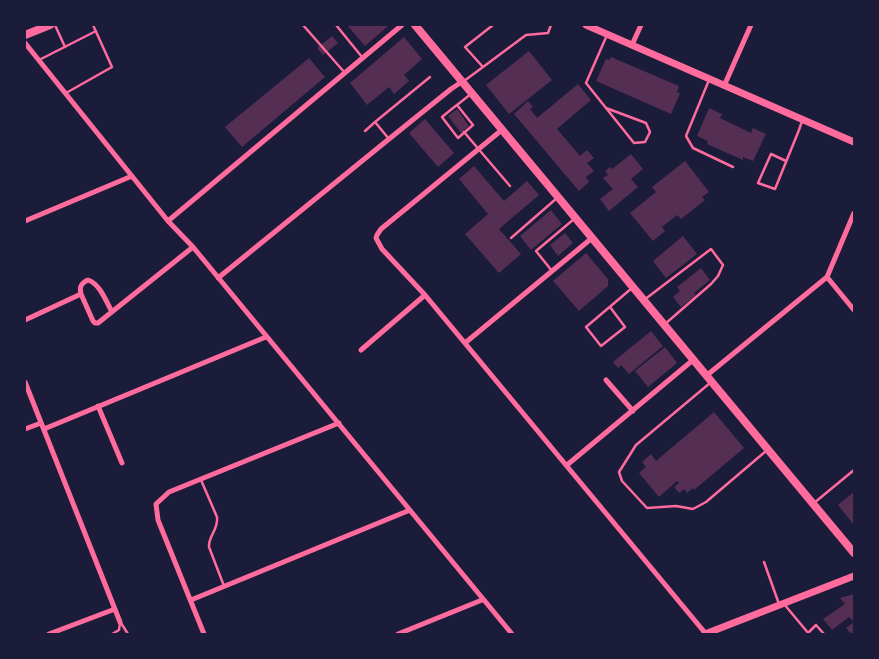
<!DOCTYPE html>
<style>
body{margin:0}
#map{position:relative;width:879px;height:659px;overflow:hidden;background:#1b1b3a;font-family:Manrope,sans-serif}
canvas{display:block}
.frame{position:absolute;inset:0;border:26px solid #1b1b3a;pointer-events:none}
</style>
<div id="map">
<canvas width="879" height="659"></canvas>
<div class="frame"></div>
</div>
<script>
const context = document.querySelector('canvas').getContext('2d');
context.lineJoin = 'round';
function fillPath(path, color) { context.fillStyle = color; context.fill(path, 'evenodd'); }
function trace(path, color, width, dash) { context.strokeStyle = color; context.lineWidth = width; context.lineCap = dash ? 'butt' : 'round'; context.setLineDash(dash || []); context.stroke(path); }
const building = new Path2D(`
 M347 25H387L388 26 365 46Z
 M332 36 338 43 323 55 317 48Z
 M404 37 422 59 404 75 409 81 394 94 389 87 367 105 350 83Z
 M529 51 552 80 509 114 486 85Z
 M611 57 679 86 677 92 680 93 671 114 596 81 606 59 609 60Z
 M309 58 325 77 242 147 225 127Z
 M578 84 591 100 557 129 580 156 587 150 594 158 587 163 594 171 586 177 589 182 579 191 514 114 528 101 533 107 530 109 537 118Z
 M709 108 722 114 720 118 751 133 753 128 766 134 753 161 743 157V160L707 144 708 141 697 136Z
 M457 109 469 126 461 133 448 116Z
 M425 119 454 153 438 167 409 133Z
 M631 154 643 169 631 179 638 187 609 211 600 199 613 189 603 178 608 175 605 171 610 167 612 169Z
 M685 161 709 192 702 197 705 200 681 219 677 215 662 227 665 231 653 241 630 213 656 192 652 187Z
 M474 166 504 201 527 181 539 195 499 229 521 254 499 273 465 234 488 214 459 179Z
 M551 210 562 224 531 250 520 236Z
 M565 233 573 243 558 256 550 245Z
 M683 236 697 254 666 278 653 261Z
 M586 253 608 279V286L579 311 553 281Z
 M701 268 710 280 694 293 696 295 681 307 673 297 680 291 677 287Z
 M651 331 663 346 629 374 621 365 618 368 613 362Z
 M665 347 677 363 648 387 635 371Z
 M714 412 744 448 694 490 693 488 687 493 684 489 679 493 674 487 679 483 677 481 659 497 639 473 646 467 642 462 651 454 656 461Z
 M854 492V525L838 505Z
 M854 594V634H851L846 628 854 622 849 617 832 630 823 619 845 604 840 598Z`);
const service = new Path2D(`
 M55 25 65 47
 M303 25 345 73
 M336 25 362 57
 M39 60 96 31
 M483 67 526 35 548 33 551 25
 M709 80 686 136 693 148 733 167
 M464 81 483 67 465 47 493 25
 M66 93 112 67 93 25
 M457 105 473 125 458 138 442 117C451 109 461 102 471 94
 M606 108 646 123 650 132 645 142 634 143 586 83 607 35
 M365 131 375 122
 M464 132 510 186
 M389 139 375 122 430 77
 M786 161 771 154 758 183 775 189 799 130 802 121
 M511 238 557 198
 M552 271 536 251 574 219
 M644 300 711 249 723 265 718 276 711 284 665 324
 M610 307 625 327 601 346 586 327 632 288
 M710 383 636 445 619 472 622 481 647 508 676 506 693 509 706 502 766 451
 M201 480 217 517C219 529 208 536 209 547L224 586
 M814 503 854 470
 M764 562 779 604
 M784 604 809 634
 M121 623 128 634
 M808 633 816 625 824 634
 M112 634 119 630 120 623`);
const minor = new Path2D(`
 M25 43 168 221 193 247 512 634
 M632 45 641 25
 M724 86 751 25
 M503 129 381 229 377 235 376 238 382 249 425 295 706 634
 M25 221 132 176
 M168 221 402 25
 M827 277 854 310
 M218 278 389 139 451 89 463 81
 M81 294C79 287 81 283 88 280 100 284 106 301 112 312
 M25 320 81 294 93 321 95 323H98L193 247
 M465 343 592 238
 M361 350 425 295
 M706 376 827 277 854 213
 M606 380 633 411
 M25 382 120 622
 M98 406 122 463
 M25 429 41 423
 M44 429 266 337
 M567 465 693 360
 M191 600 410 510
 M49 634 115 609
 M204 634 158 520 156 504 169 492 339 423
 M398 634 482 600`);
const secondary = new Path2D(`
 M586 25 854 142
 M705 634 854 576`);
const primary = new Path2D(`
 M415 25 854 553
 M25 35 50 25`);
fillPath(building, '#542f53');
trace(service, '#ff6b9d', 2.5);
trace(minor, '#ff6b9d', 5);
trace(secondary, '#ff6b9d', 7);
trace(primary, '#ff6b9d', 8);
</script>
